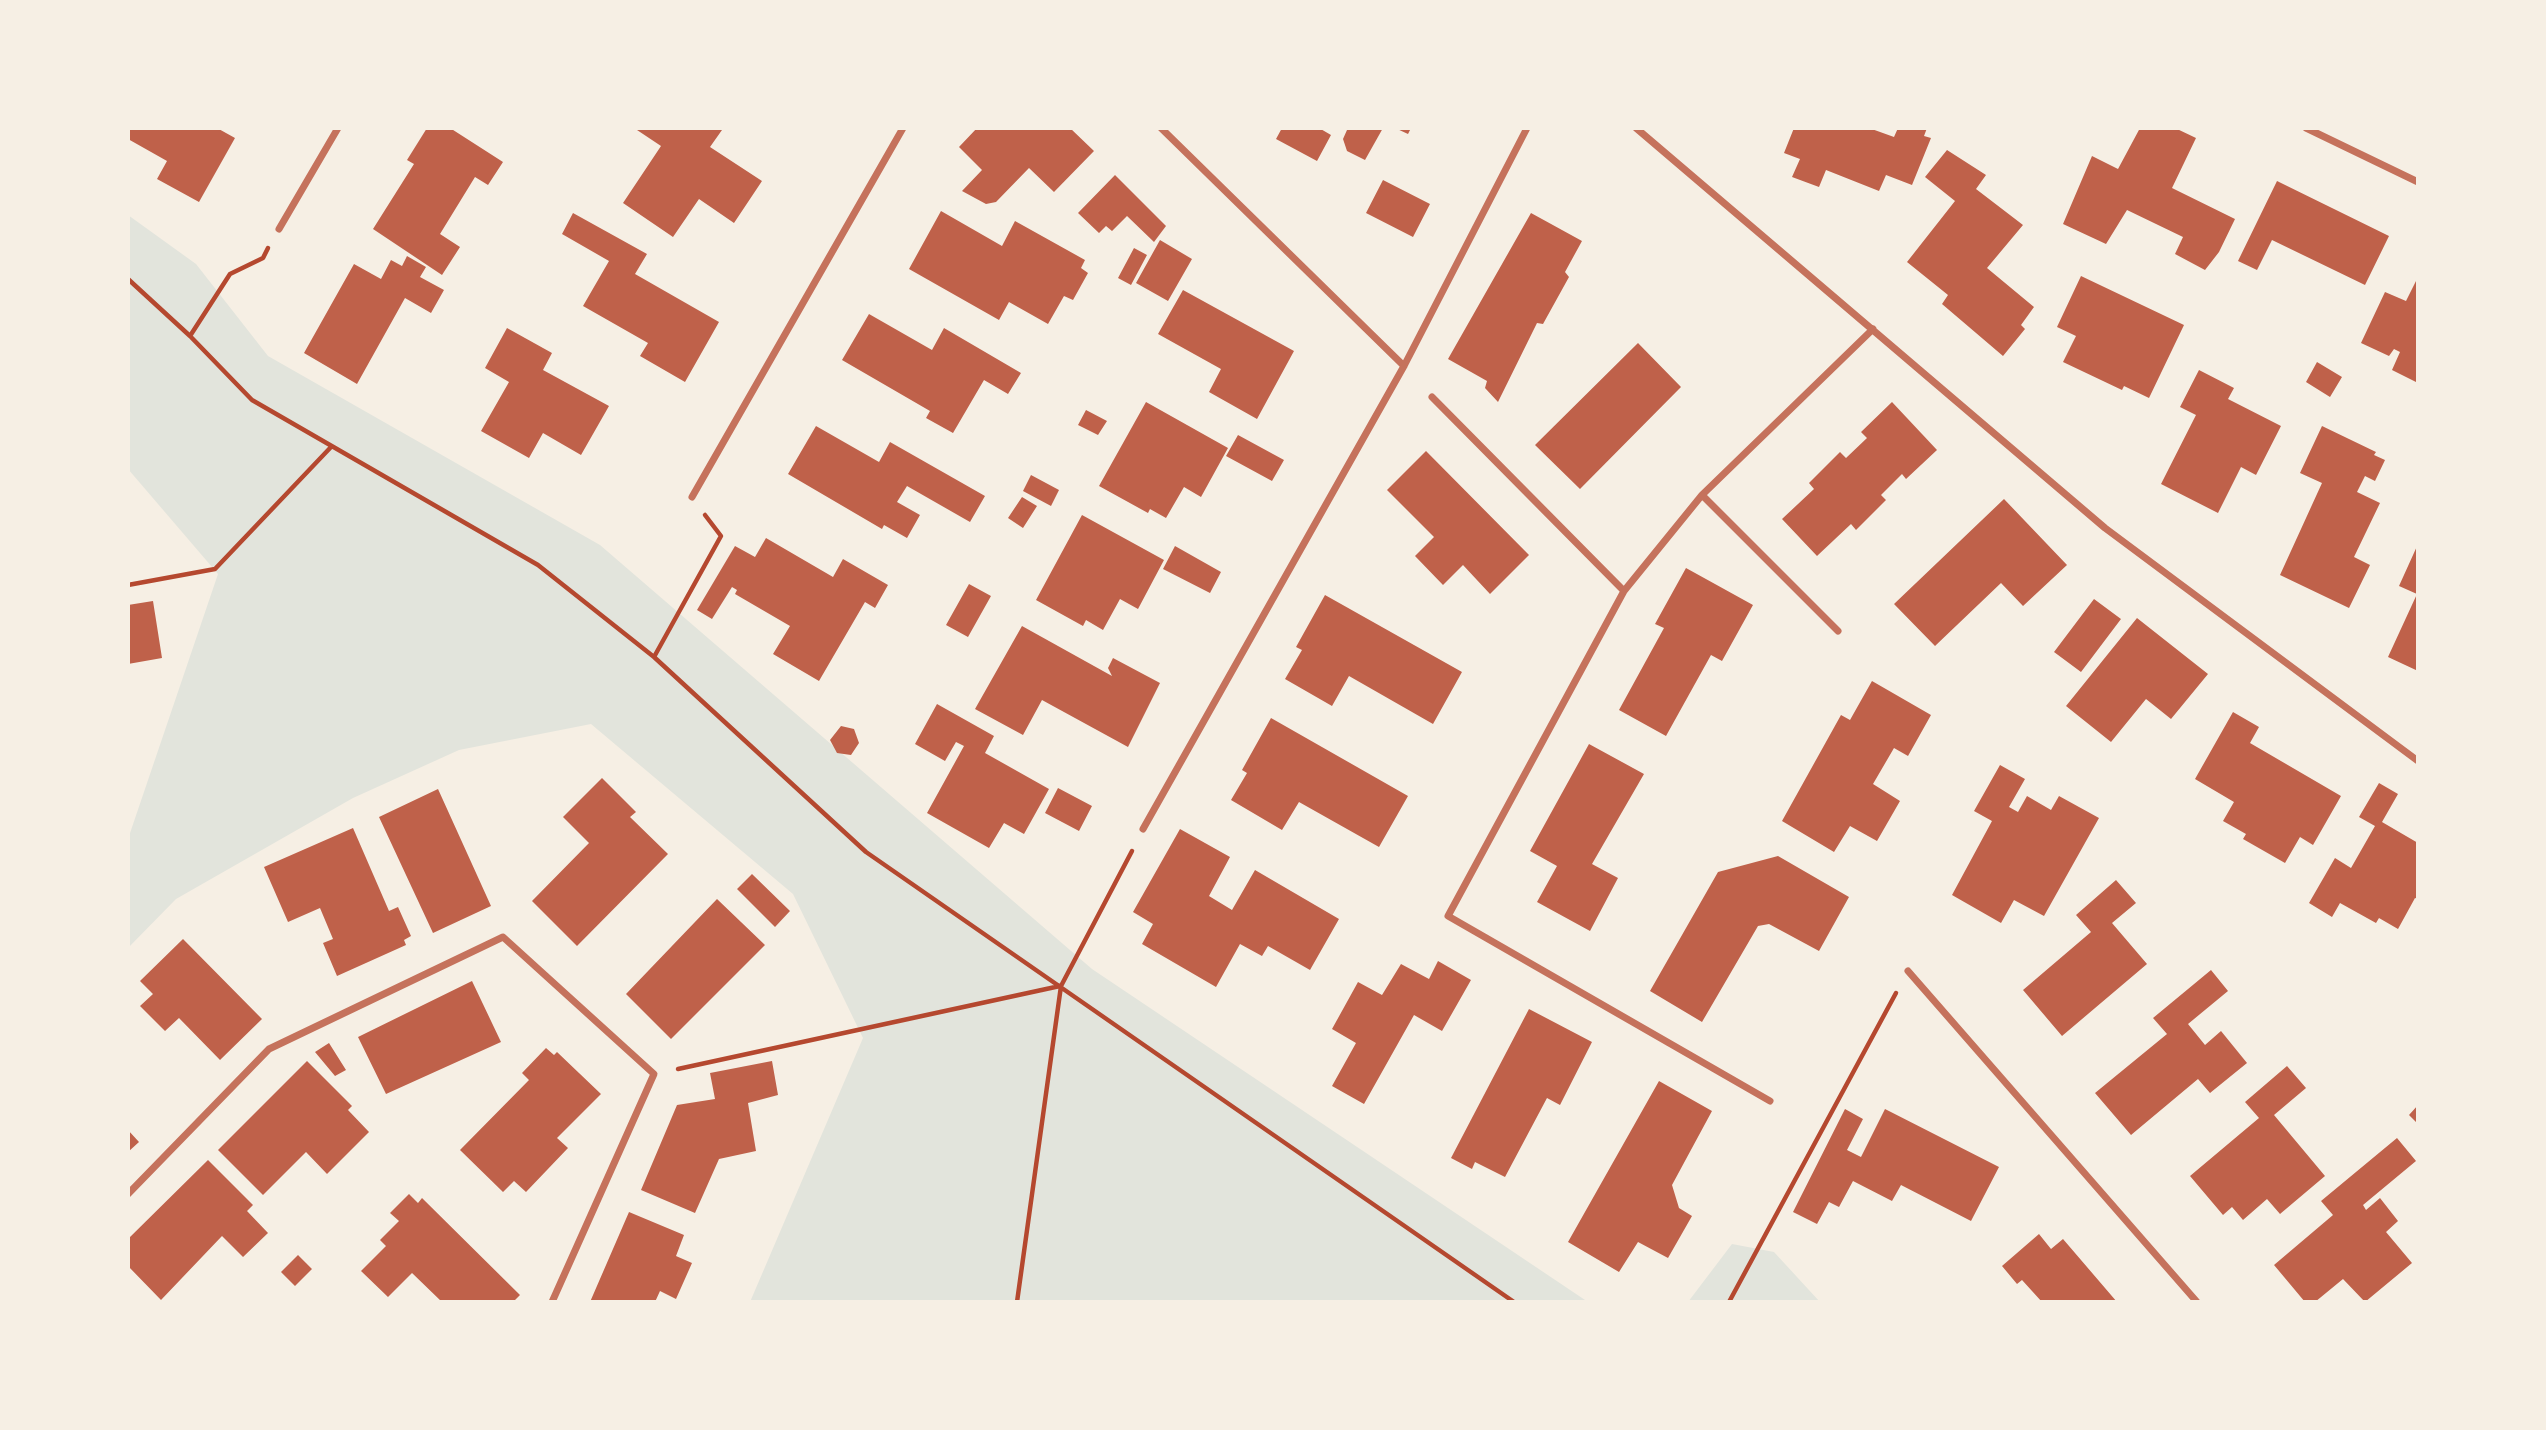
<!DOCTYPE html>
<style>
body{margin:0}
#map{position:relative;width:2546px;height:1430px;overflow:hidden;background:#f6efe4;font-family:"Archivo Narrow",sans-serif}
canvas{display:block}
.frame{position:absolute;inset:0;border:130px solid #f6efe4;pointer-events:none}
</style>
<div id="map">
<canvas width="2546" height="1430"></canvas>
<div class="frame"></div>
</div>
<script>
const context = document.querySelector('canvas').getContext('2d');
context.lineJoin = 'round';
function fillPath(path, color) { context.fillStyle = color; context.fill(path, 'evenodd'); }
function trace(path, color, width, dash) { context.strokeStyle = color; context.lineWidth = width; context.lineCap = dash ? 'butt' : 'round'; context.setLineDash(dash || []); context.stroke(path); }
const green = new Path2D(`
 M128 215 196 264 268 356 600 545 1092 969 1588 1302H750L863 1038 793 894 591 724 459 750 353 798 176 899 128 948V839L218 574 128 469Z
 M1732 1244 1774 1252 1820 1302H1688Z`);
const building = new Path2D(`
 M128 128H217L235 138 199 202 157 179 167 161 128 139Z
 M427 128H450L503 162 488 185 475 177 440 234 460 247 442 275 373 229 414 164 407 160Z
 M634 128 722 130 710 147 762 181 734 223 699 199 673 237 623 203 661 146Z
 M977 128H1070L1094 151 1054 192 1029 168 996 202 986 204 962 191 982 170 959 147Z
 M1282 128H1319L1331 135 1317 161 1276 139Z
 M1342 128H1383L1365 160 1347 151 1343 139 1347 130Z
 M1395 128H1411L1408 134Z
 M1794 128H1869L1894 137 1898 128H1927L1924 136 1931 138 1912 185 1886 175 1879 191 1826 170 1819 187 1792 177 1800 159 1784 153Z
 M2140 128H2175L2196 138 2172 188 2235 219 2219 252 2205 270 2175 254 2183 237 2127 210 2106 244 2063 224 2092 156 2118 169Z
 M1947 150 1986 175 1976 189 2023 225 1987 268 2034 307 2021 325 2025 329 2003 356 1942 304 1948 295 1907 262 1955 201 1925 177Z
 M1115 175 1166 226 1154 242 1127 216 1112 231 1106 226 1099 233 1078 213Z
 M1383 180 1430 204 1413 237 1366 213Z
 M2277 181 2389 236 2365 285 2272 240 2257 270 2238 261Z
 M941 211 1002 246 1015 221 1085 260 1081 268 1088 273 1073 300 1064 296 1048 324 1009 302 999 320 909 269Z
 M573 213 647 254 635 274 719 322 685 382 640 356 648 343 583 306 609 261 562 234Z
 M1531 213 1582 241 1565 272 1569 277 1543 324 1537 323 1498 402 1485 388 1487 381 1448 359Z
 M1160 240 1192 259 1168 301 1136 283Z
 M1134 248 1147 255 1131 285 1118 278Z
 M407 256 426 267 420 277 444 290 431 313 405 298 357 384 304 353 354 264 381 279 391 260 402 266Z
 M2081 276 2184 325 2149 398 2124 386 2122 390 2063 362 2076 336 2057 327Z
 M2418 277V383L2392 370 2400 352 2394 349 2389 356 2361 343 2385 292 2406 301Z
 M1183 290 1294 351 1257 419 1209 392 1221 369 1158 334Z
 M869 314 932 350 944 328 1021 373 1008 394 984 380 953 433 926 418 930 411 842 360Z
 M507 328 552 353 543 370 609 406 581 455 543 433 529 458 481 431 509 382 485 368Z
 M1638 343 1681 387 1580 489 1535 445Z
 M2317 362 2342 377 2330 397 2306 382Z
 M2199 370 2234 388 2228 399 2281 426 2256 475 2241 467 2218 513 2161 484 2196 415 2180 407Z
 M1146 402 1228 448 1201 497 1184 487 1166 518 1150 509 1148 513 1099 486Z
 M1892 402 1937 450 1906 479 1902 474 1881 495 1886 500 1856 530 1851 524 1817 556 1782 519 1814 489 1809 483 1840 452 1846 458 1867 438 1861 432Z
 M1086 410 1107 421 1098 435 1078 425Z
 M816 426 879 462 890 442 985 496 970 522 907 486 897 502 920 515 907 538 884 525 882 529 788 474Z
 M2322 426 2376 452 2374 455 2385 460 2375 481 2365 476 2357 492 2380 503 2354 557 2370 565 2349 608 2280 575 2322 483 2300 473Z
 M1238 435 1284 460 1272 481 1226 456Z
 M1426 451 1529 555 1490 594 1463 565 1443 585 1415 556 1434 537 1387 490Z
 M1031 475 1059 490 1051 506 1023 491Z
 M1022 497 1037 506 1023 528 1008 518Z
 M2004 499 2067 565 2023 606 2001 583 1935 646 1894 604Z
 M1082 515 1164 560 1138 609 1120 599 1103 630 1086 620 1083 626 1036 600Z
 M766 538 833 577 843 559 888 585 875 608 865 602 819 681 773 654 790 626 735 594 737 590 732 587 712 619 697 610 735 546 755 557Z
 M2418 544V671L2388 657 2417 594 2399 586Z
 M1175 546 1221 572 1210 593 1163 569Z
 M1686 568 1753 605 1722 661 1711 655 1666 736 1619 710 1664 628 1655 624Z
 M969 584 991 596 968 637 946 625Z
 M1325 595 1462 672 1433 724 1349 676 1332 706 1285 679 1302 650 1296 647Z
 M2094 599 2121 619 2081 672 2054 652Z
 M153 601 162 658 128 664V605Z
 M2137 618 2208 674 2171 719 2146 699 2111 742 2066 706Z
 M1022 626 1112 676 1108 668 1113 658 1160 683 1128 747 1042 700 1023 735 975 709Z
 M1872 681 1931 715 1908 756 1894 748 1873 784 1900 801 1877 841 1850 826 1834 852 1782 821 1841 715 1850 720Z
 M937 704 994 736 985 753 1049 789 1024 834 1004 823 989 848 927 813 964 746 956 742 945 761 915 744Z
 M2233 712 2259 727 2250 743 2341 796 2313 845 2300 837 2285 863 2243 839 2246 834 2223 821 2234 802 2195 779Z
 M1271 718 1408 796 1379 847 1299 802 1282 830 1231 800 1247 773 1242 770Z
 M841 726 854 729 859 743 851 755 837 753 830 740Z
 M1589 744 1644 774 1592 864 1618 878 1590 931 1537 902 1557 866 1530 851Z
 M2000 765 2025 779 2009 807 2018 812 2027 796 2051 810 2059 796 2099 818 2044 916 2014 900 2001 923 1952 895 1992 821 1974 811Z
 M602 778 636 812 630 817 668 854 577 946 532 901 589 843 563 817Z
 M2379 783 2398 794 2382 822 2418 843V899L2415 898 2398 929 2379 918 2376 923 2340 903 2332 917 2309 903 2335 858 2351 868 2375 826 2359 817Z
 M1058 788 1092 806 1079 831 1045 813Z
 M438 789 491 906 433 933 379 817Z
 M353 828 389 911 398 907 411 936 404 940 406 945 337 976 323 943 333 939 320 908 288 922 264 867Z
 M1180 829 1230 857 1209 896 1232 910 1255 870 1339 919 1310 970 1268 946 1262 956 1240 944 1216 987 1142 944 1153 924 1133 912Z
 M1778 856 1849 897 1819 951 1769 924 1758 926 1702 1022 1650 991 1718 872Z
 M752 874 790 911 775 927 737 889Z
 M2116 880 2136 903 2112 923 2147 964 2062 1036 2023 990 2091 932 2076 915Z
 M717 899 765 945 671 1039 626 994Z
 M183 939 262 1019 220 1060 179 1018 165 1031 140 1006 153 994 140 981Z
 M1438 961 1471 980 1442 1031 1414 1015 1364 1104 1332 1086 1356 1043 1332 1029 1358 982 1382 995 1401 964 1429 979Z
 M2211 970 2228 991 2188 1024 2205 1045 2221 1031 2247 1063 2210 1093 2198 1079 2131 1135 2095 1093 2167 1034 2153 1018Z
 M472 981 501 1042 386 1094 358 1037Z
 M1529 1009 1592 1042 1560 1105 1547 1098 1505 1177 1475 1162 1472 1169 1451 1158Z
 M329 1043 346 1070 335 1076 315 1052Z
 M546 1048 554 1055 557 1052 601 1094 557 1138 568 1148 526 1192 514 1181 503 1192 460 1150 529 1080 522 1073Z
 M307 1061 352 1106 348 1110 369 1132 327 1174 306 1152 263 1195 218 1150Z
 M772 1061 778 1095 748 1103 756 1151 719 1159 695 1213 641 1190 677 1105 715 1099 710 1073Z
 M2287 1066 2306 1088 2274 1115 2325 1176 2280 1214 2267 1199 2243 1220 2232 1207 2223 1215 2190 1176 2259 1118 2245 1102Z
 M1659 1081 1712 1111 1672 1185 1679 1208 1692 1216 1668 1258 1638 1242 1619 1272 1568 1242Z
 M2418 1105V1124L2409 1115Z
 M1845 1109 1863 1119 1847 1150 1861 1157 1885 1109 1999 1167 1971 1221 1901 1185 1892 1201 1853 1181 1839 1207 1829 1202 1817 1224 1793 1212Z
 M128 1130 139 1142 128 1152Z
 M2397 1138 2416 1161 2363 1205 2366 1210 2380 1198 2398 1221 2386 1232 2412 1263 2365 1302 2343 1279 2315 1302H2305L2274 1265 2333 1215 2321 1201Z
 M208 1160 253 1205 247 1211 268 1233 243 1257 222 1236 161 1300 128 1266V1239Z
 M409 1194 418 1203 422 1198 520 1295 513 1302H442L412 1273 388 1297 361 1271 386 1246 380 1240 399 1221 390 1213Z
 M629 1212 684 1235 676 1256 692 1263 676 1299 660 1291 655 1302H590Z
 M2039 1234 2051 1249 2063 1239 2117 1302H2042L2022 1280 2017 1284 2002 1266Z
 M298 1255 312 1269 295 1286 281 1272Z`);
const path = new Path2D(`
 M128 279 190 336 252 400 538 565 654 657 866 852 1514 1302
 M190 336 230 274 263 258 268 248
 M128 585 215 569 331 447
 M654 657 721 536 705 515
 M678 1069 1060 986
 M1017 1302 1061 986 1132 851
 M1729 1302 1896 993`);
const minor = new Path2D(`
 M1161 128 1404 366
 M1636 128 2105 528 2418 761
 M2306 128 2418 182
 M279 229 338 128
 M1432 397 1624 591
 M1702 495 1838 631
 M692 497 903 128
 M1143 829 1404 366 1527 128
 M1908 971 2197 1302
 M1770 1101 1448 916 1624 591 1702 495 1873 329
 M128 1194 269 1049 503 937 654 1074 552 1302`);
fillPath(green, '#e2e4dc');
fillPath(building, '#bf614a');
trace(path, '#b5482f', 4.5);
trace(minor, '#c5725c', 7);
</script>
